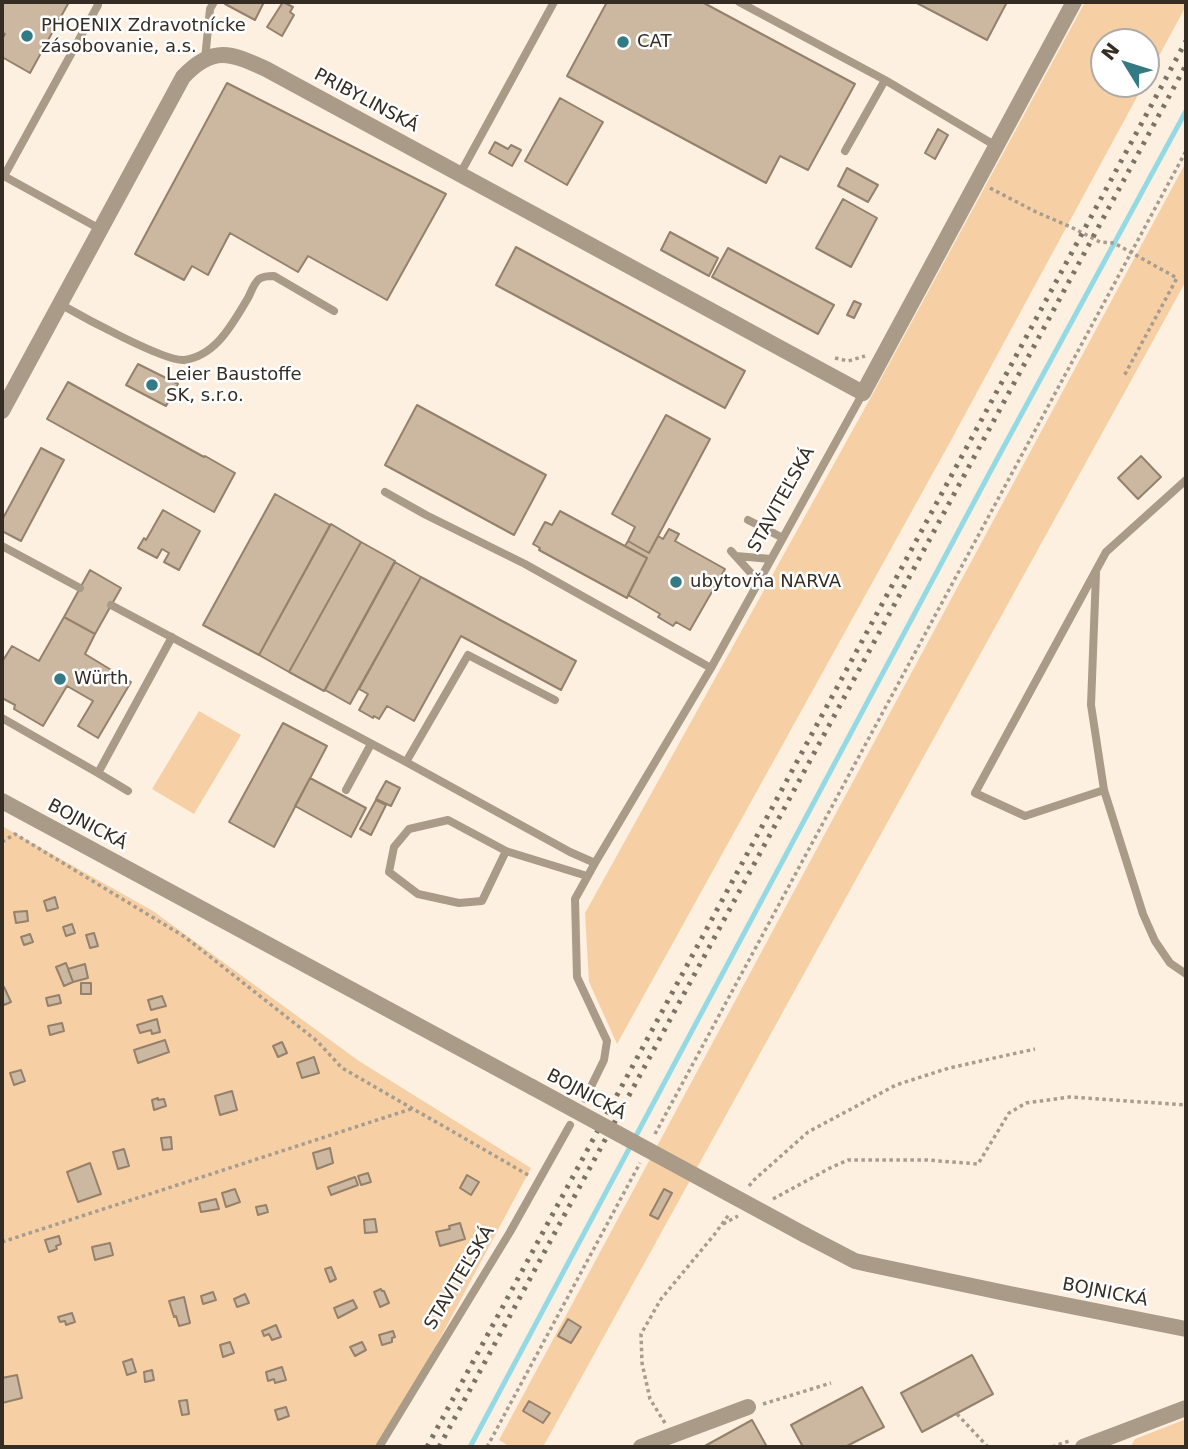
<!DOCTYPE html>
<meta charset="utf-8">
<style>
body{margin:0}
#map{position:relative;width:1188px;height:1449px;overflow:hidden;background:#fdf0e1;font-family:"DejaVu Sans",sans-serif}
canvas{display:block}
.frame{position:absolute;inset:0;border:4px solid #352d24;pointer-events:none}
.north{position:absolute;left:1090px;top:28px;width:70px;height:70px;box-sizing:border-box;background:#fff;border:2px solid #aeaba7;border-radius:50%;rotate:308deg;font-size:19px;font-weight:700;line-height:28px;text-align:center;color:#352d24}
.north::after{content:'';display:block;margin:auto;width:24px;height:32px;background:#337b84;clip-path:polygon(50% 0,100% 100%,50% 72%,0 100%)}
</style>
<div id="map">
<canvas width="1188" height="1449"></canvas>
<div class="frame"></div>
<div class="north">N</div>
</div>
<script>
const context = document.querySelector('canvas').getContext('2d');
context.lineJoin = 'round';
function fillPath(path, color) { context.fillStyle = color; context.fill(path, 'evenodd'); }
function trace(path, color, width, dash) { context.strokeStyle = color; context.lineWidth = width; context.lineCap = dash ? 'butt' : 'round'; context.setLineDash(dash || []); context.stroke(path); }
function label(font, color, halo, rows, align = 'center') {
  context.font = font + ' "DejaVu Sans",sans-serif'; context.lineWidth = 5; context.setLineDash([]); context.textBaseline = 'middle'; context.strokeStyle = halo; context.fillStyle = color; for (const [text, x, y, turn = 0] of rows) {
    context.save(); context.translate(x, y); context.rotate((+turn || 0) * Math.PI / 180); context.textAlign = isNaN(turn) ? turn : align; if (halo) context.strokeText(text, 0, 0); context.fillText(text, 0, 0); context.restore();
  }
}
const green = new Path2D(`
 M1085 2H1186V6L1146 80V42H1104V84H1144L949 444 617 1044 589 982 585 913 871 397Z
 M1186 162V281L543 1447H510L499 1440Z
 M199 711 241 735 194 814 152 789Z
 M2 826 153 911 359 1061 531 1168 382 1447H2Z
 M1186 1419V1447L1131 1446 1135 1439Z`);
const stream = new Path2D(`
 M470 1447 989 474 1186 111`);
const building = new Path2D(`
 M2 2H69L30 73 2 57V39L5 34 2 32Z
 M227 2H264L255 20 225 4Z
 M283 2 293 7 290 12 294 15 282 36 267 27Z
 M607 2H702L855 84 808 170 780 156 766 183 567 76Z
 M915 2H1007L987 40Z
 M227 83 446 194 387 300 308 256 298 272 230 233 208 275 192 266 184 280 135 254Z
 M560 98 603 122 567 185 525 161Z
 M938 129 948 135 935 159 925 153Z
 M495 142 508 149 511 145 521 150 512 166 489 153Z
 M847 168 878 185 868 202 838 186Z
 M843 199 877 218 851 267 816 248Z
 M670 232 718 258 709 276 661 250Z
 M516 247 745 371 725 408 496 285Z
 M728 248 834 305 818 334 712 277Z
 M854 301 861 304 854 318 847 315Z
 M138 364 178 384 166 406 126 385Z
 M68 382 204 457 205 456 235 473 214 512 47 419Z
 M417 405 546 475 514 535 385 465Z
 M666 415 710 439 649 553 628 541 635 527 612 514Z
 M41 448 64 460 21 541 2 531V520Z
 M1141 456 1161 477 1138 499 1118 478Z
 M275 494 330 525 259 655 203 625Z
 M163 510 200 531 179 570 164 562 169 553 162 549 157 558 138 548 144 538 146 540Z
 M560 511 647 558 627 598 539 550 540 548 533 544 545 522 552 525Z
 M331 524 361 542 289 672 259 655Z
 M669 529 679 534 675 541 725 569 690 630 676 622 673 626 658 617 660 614 628 595 647 558 625 546 628 541 649 553 658 536 663 539Z
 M361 542 395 561 324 691 289 672Z
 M395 562 421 577 350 704 325 690Z
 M90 570 121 588 95 634 64 617Z
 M421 577 576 661 561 690 461 636 414 721 387 706 379 719 374 716 373 718 359 710 368 694 359 689Z
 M64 617 95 634 85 654 131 682 98 738 78 726 93 701 67 686 43 726 14 709 15 705 2 698V662L12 646 39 661Z
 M283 723 327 746 274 847 229 822Z
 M310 778 366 808 351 837 295 806Z
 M386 781 400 788 391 806 376 799Z
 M376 800 386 805 371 835 360 829Z
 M55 897 58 908 47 911 44 901Z
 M27 911 28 921 16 923 14 912Z
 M72 924 75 933 66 936 63 927Z
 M94 933 98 946 90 948 86 935Z
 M30 934 33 942 24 945 21 937Z
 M66 963 73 982 64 986 56 967Z
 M85 964 88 978 73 982 68 969Z
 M81 983H91V994H81Z
 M4 987 11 1002 4 1005 2 1001V988Z
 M59 995 61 1003 48 1006 46 998Z
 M162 996 166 1006 151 1010 148 1000Z
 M157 1019 160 1032 152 1034 151 1030 140 1033 137 1025Z
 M62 1023 64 1031 50 1035 48 1026Z
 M165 1040 169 1052 138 1063 134 1050Z
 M282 1042 287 1053 278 1057 273 1046Z
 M314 1057 319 1073 302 1078 297 1063Z
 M21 1070 25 1081 14 1085 10 1073Z
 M232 1091 237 1110 220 1115 215 1096Z
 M158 1098V1100L164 1099 166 1106 154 1110 152 1100Z
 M171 1137 172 1149 163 1150 161 1138Z
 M330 1148 333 1163 317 1169 313 1153Z
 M124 1149 129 1166 118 1169 113 1152Z
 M90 1163 101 1194 78 1202 67 1172Z
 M368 1173 371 1182 361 1185 358 1176Z
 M467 1175 479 1182 471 1195 460 1188Z
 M355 1177 358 1185 331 1195 328 1187Z
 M235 1189 240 1202 226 1207 222 1193Z
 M664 1189 672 1193 658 1219 650 1215Z
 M216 1199 219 1209 201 1212 199 1203Z
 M266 1205 268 1212 258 1215 256 1207Z
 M375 1219 377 1232 365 1233 364 1220Z
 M460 1223 465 1239 440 1246 436 1232 450 1229 449 1226Z
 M59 1236 61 1244 56 1246 57 1249 49 1252 45 1240Z
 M110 1243 113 1255 95 1260 92 1247Z
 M331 1267 336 1279 330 1282 325 1269Z
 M381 1289 382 1291H384L389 1303 380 1307 374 1292Z
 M213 1292 216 1300 203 1304 201 1296Z
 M245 1294 249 1303 237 1307 234 1299Z
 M184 1297 190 1323 179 1326 176 1316 174 1317 169 1301Z
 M353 1300 357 1308 338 1318 334 1308Z
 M72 1313 75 1322 66 1325 65 1321 60 1322 58 1317Z
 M568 1319 581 1327 571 1343 558 1336Z
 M276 1325 281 1337 272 1340 269 1334 264 1336 262 1331Z
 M393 1331 395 1337 392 1338V1342L382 1345 379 1335Z
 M230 1342 234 1353 223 1357 220 1345Z
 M362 1342 366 1350 355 1356 350 1347Z
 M972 1355 993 1394 922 1432 901 1393Z
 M132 1359 136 1372 127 1375 123 1362Z
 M282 1367 286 1380 275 1383 274 1379 268 1381 266 1372Z
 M152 1370 154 1380 145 1382 144 1372Z
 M17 1375 22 1398 2 1403V1378Z
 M862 1387 884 1427 845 1447H803L791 1425Z
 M187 1400 189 1414 182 1415 179 1401Z
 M529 1401 550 1413 543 1423 523 1411Z
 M286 1407 289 1416 278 1420 275 1410Z
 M752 1420 767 1447H703Z`);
const path = new Path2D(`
 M990 188 1036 212 1071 227 1100 242 1114 243 1177 278 1124 376
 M835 358 848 361 865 356
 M2 842 15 834 185 937 317 1041 342 1068 530 1176
 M655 1134 1186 151
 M749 1186 754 1180 808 1132 896 1085 949 1068 1035 1049
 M773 1199 830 1168 848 1160H927L978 1164 1009 1113 1026 1103 1070 1097 1186 1105
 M723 1224 738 1216
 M2 1242 411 1109
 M763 1404 831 1383
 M957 1414 987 1446
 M665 1423 650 1399 642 1363 641 1334 661 1299 714 1235 730 1213
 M848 1446 849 1447
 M487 1447 640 1163
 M1052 1447 1069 1441`);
const service = new Path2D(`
 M739 2 885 80 996 146
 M205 59 210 9 214 2
 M845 151 885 80
 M460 174 554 2
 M2 175 100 229
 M4 176 98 5 97 2
 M60 304C81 316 165 362 184 360 216 356 233 323 248 298 251 292 254 283 259 279 263 276 269 276 274 276L334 311
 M385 492 426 515 525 564 711 668
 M748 520 783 538
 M2 546 80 588
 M731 551 759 582
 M736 556 771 559
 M1096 573 1091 705 1104 790 1143 914 1155 941 1170 963 1186 974
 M111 605 406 762 468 655 555 700
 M2 718 98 773 172 637
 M406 762 570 852 595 863
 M98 773 128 791
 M346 790 371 744
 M1104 790 1025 816 975 793 1106 552 1186 480
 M506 851 482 901 459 903 418 894 389 872 394 847 409 829 448 820 506 851 509 852 587 876
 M585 1099 604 1060 607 1041 577 977 575 899 595 863 711 668 863 393
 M379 1447 510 1232 570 1125`);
const minor = new Path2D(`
 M2 411 183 77C213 45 231 53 266 69L863 393 1074 2
 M2 801 532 1087
 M805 1235 855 1261 868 1264 1010 1294 1186 1329
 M641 1447 748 1407
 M1083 1447 1186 1408`);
const rail = new Path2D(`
 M427 1447 1186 41
 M439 1447 1186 65`);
const minorBridge = new Path2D(`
 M532 1087 805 1235`);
const markers = [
 [27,36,7,"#337b84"],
 [623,42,7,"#337b84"],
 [152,385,7,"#337b84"],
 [676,582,7,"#337b84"],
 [60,679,7,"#337b84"]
];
const poiNames = [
 ["PHOENIX Zdravotnícke",41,26],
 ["zásobovanie, a.s.",41,47],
 ["CAT",637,42],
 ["Leier Baustoffe",166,375],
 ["SK, s.r.o.",166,396],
 ["ubytovňa NARVA",690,582],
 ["Würth",74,679]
];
const streetNames = [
 ["PRIBYLINSKÁ",366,101,28],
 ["STAVITEĽSKÁ",782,500,-61],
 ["BOJNICKÁ",87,825,28],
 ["BOJNICKÁ",586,1095,28],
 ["STAVITEĽSKÁ",460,1278,-59],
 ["BOJNICKÁ",1105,1293,11]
];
fillPath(green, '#f6d0a4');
trace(stream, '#93dae4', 5);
fillPath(building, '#ccb7a0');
trace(building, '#95816b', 2);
trace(path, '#a79c90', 3.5, [3.5, 3.5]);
trace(service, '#aa9a88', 8);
trace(minor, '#aa9a88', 16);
trace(rail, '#7c7367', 5, [3.5, 7]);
trace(minorBridge, '#aa9a88', 16);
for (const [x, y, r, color] of markers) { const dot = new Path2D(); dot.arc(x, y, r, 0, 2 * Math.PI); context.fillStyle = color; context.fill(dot); trace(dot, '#fff', 2.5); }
label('18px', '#352d24', '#fff', poiNames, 'left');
label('18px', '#352d24', '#fff', streetNames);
</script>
